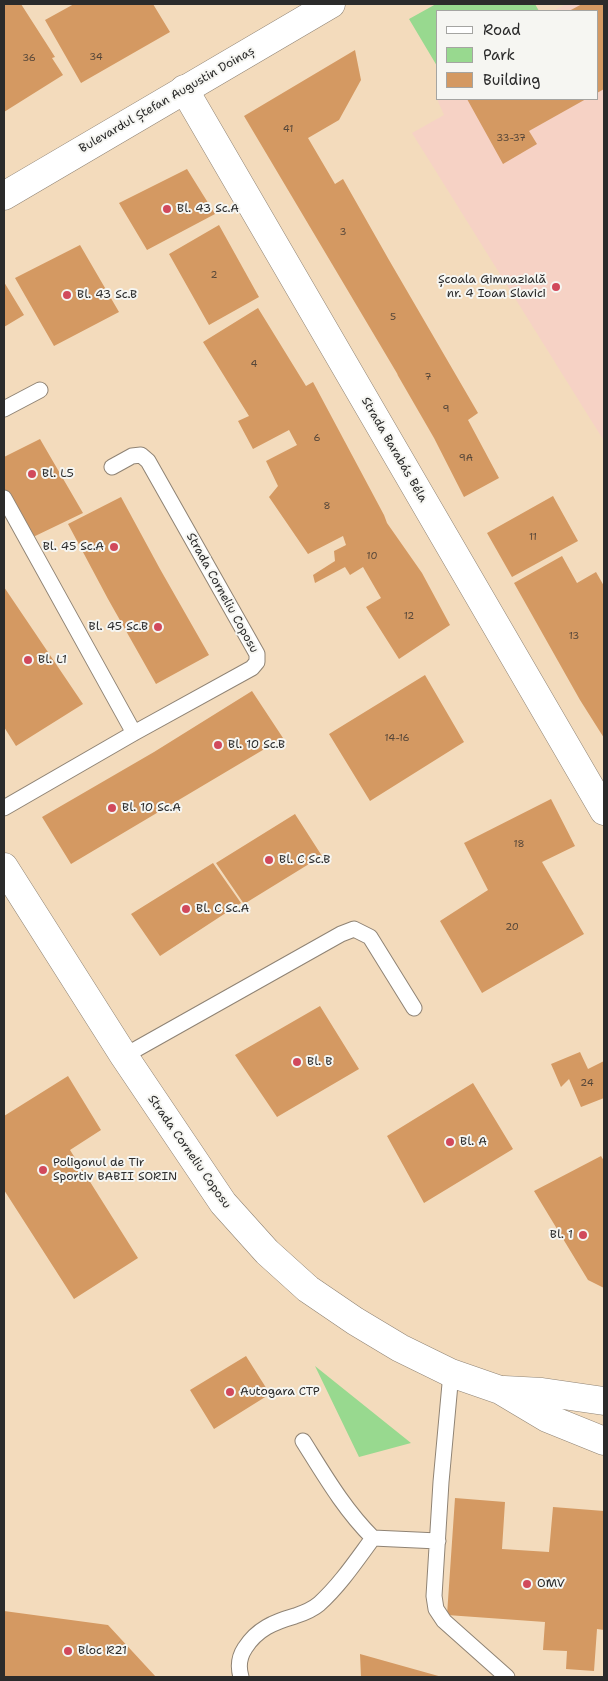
<!DOCTYPE html>
<meta charset="utf-8">
<style>
body{margin:0}
#map{position:relative;width:608px;height:1681px;overflow:hidden;background:#f3dbbc;font-family:"Shantell Sans",sans-serif}
canvas{display:block}
.frame{position:absolute;inset:0;border:5px solid #2b2b2b;pointer-events:none}
.legend{position:absolute;left:436px;top:10px;width:162px;height:90px;box-sizing:border-box;background:#f6f6f2;border:1px solid #a5a5a2;margin:0;padding:6px 9px;list-style:none;font-size:15px;color:#2b2b2b}
.legend li{display:flex;align-items:center;gap:10px;height:25px}
.legend b{width:25px;border:1px solid #a5a5a2}
</style>
<div id="map">
<canvas width="608" height="1681"></canvas>
<div class="frame"></div>
<ul class="legend">
<li><b style="height:6px;background:#fff"></b>Road</li>
<li><b style="height:14px;background:#98d98f"></b>Park</li>
<li><b style="height:14px;background:#d49962"></b>Building</li>
</ul>
</div>
<script>
const context = document.querySelector('canvas').getContext('2d');
context.lineJoin = 'round';
function fillPath(path, color) { context.fillStyle = color; context.fill(path, 'evenodd'); }
function trace(path, color, width, dash) { context.strokeStyle = color; context.lineWidth = width; context.lineCap = dash ? 'butt' : 'round'; context.setLineDash(dash || []); context.stroke(path); }
function label(font, color, halo, rows, align = 'center') {
  context.font = font + ' "Shantell Sans",sans-serif'; context.lineWidth = 4; context.setLineDash([]); context.textBaseline = 'middle'; context.strokeStyle = halo; context.fillStyle = color; for (const [text, x, y, turn = 0] of rows) {
    context.save(); context.translate(x, y); context.rotate((+turn || 0) * Math.PI / 180); context.textAlign = isNaN(turn) ? turn : align; if (halo) context.strokeText(text, 0, 0); context.fillText(text, 0, 0); context.restore();
  }
}
const built = new Path2D(`
 M566 4H604V441L412 133 444 115 437 99H597V11H553Z`);
const green = new Path2D(`
 M436 4H535L539 11H437V66L409 19Z
 M315 1366 411 1443 359 1457Z`);
const building = new Path2D(`
 M4 4H21L55 57 52 58 63 75 4 112Z
 M74 4H153L170 32 81 83 45 20Z
 M582 4H604V89L597 93V11H569Z
 M355 50 361 80 339 120 308 138 335 184 343 179 389 260 478 413 468 420 499 478 464 497 434 438 397 374 398 375 244 116Z
 M467 99H586L529 131 537 144 503 164Z
 M187 169 215 214 147 250 119 203Z
 M219 225 259 297 209 325 169 254Z
 M80 245 119 312 54 346 15 278Z
 M4 282 24 315 4 327Z
 M258 308 306 386 313 382 384 515 387 523 422 573 450 625 399 659 366 607 381 598 363 567 350 575 345 567 315 583 313 575 335 561 334 551 346 545 343 536 308 554 269 497 278 486 266 461 297 445 289 430 253 449 238 421 249 416 203 342Z
 M40 439 83 513 31 538 4 490V457Z
 M553 496 578 541 512 577 487 533Z
 M121 497 160 569 209 655 156 684 108 599 68 524Z
 M562 556 577 583 596 572 604 586V738L580 700 514 583Z
 M4 587 83 704 16 746 4 727Z
 M425 675 464 742 370 801 329 734Z
 M252 691 283 738 71 864 42 817 154 752Z
 M551 799 575 846 542 862 584 934 482 993 440 921 488 890 464 843Z
 M295 814 322 856 244 904 216 863Z
 M213 863 241 903 160 956 131 914Z
 M320 1006 359 1069 277 1117 235 1055Z
 M580 1052 588 1069 604 1061V1098L581 1107 569 1079 561 1087 551 1064Z
 M68 1076 101 1130 70 1150 138 1258 74 1299 4 1190V1116Z
 M473 1083 513 1149 424 1203 387 1136Z
 M601 1156 604 1161V1288L588 1280 534 1191Z
 M246 1356 270 1394 214 1429 190 1390Z
 M455 1498 505 1502 502 1549 549 1552 553 1507 604 1511V1630L597 1629 594 1671 566 1669 567 1651 543 1650 545 1622 447 1615Z
 M4 1611 108 1625 156 1677H4Z
 M360 1654 442 1677H361Z`);
const lane = new Path2D(`
 M4 409 40 390
 M4 498 134 733
 M4 808 134 733 252 668 257 662V654L148 461 141 455 132 456 112 467
 M124 1056 341 934 354 929 370 937 414 1008
 M451 1373 441 1482 434 1596 436 1609 444 1621 507 1677
 M303 1441C325 1476 344 1509 373 1538L438 1541
 M241 1677C238 1667 239 1657 245 1648 257 1629 274 1622 295 1616 304 1613 312 1610 319 1604 340 1585 356 1561 373 1538`);
const street = new Path2D(`
 M184 89 604 811`);
const secondary = new Path2D(`
 M4 196 331 4
 M4 867 124 1056 223 1203 267 1252 308 1289 355 1321 400 1348 451 1373 500 1390 547 1418 604 1441
 M504 1390 542 1392 604 1401`);
const markers = [
 [167,209,5,"#d1495b"],
 [556,287,5,"#d1495b"],
 [67,295,5,"#d1495b"],
 [32,474,5,"#d1495b"],
 [114,547,5,"#d1495b"],
 [158,627,5,"#d1495b"],
 [28,660,5,"#d1495b"],
 [218,745,5,"#d1495b"],
 [112,808,5,"#d1495b"],
 [269,860,5,"#d1495b"],
 [186,909,5,"#d1495b"],
 [297,1062,5,"#d1495b"],
 [450,1142,5,"#d1495b"],
 [43,1170,5,"#d1495b"],
 [583,1235,5,"#d1495b"],
 [230,1392,5,"#d1495b"],
 [527,1584,5,"#d1495b"],
 [68,1651,5,"#d1495b"]
];
const numberNames = [
 ["34",96,57],
 ["36",29,58],
 ["41",288,129],
 ["33-37",511,138],
 ["3",343,232],
 ["2",214,275],
 ["5",393,317],
 ["4",254,364],
 ["7",428,377],
 ["9",446,409],
 ["6",317,438],
 ["9A",466,458],
 ["8",327,506],
 ["11",533,537],
 ["10",372,556],
 ["12",409,616],
 ["13",574,636],
 ["14-16",397,738],
 ["18",519,844],
 ["20",512,927],
 ["24",587,1083]
];
const streetNames = [
 ["Bulevardul Ștefan Augustin Doinaș",167,100,-30],
 ["Strada Barabás Béla",394,450,60],
 ["Strada Corneliu Coposu",222,593,61],
 ["Strada Corneliu Coposu",189,1152,55]
];
const poiNames = [
 ["Bl. 43 Sc.A",177,209],
 ["Școala Gimnazială",546,280,"right"],
 ["nr. 4 Ioan Slavici",546,294,"right"],
 ["Bl. 43 Sc.B",77,295],
 ["Bl. L5",42,474],
 ["Bl. 45 Sc.A",104,547,"right"],
 ["Bl. 45 Sc.B",148,627,"right"],
 ["Bl. L1",38,660],
 ["Bl. 10 Sc.B",228,745],
 ["Bl. 10 Sc.A",122,808],
 ["Bl. C Sc.B",279,860],
 ["Bl. C Sc.A",196,909],
 ["Bl. B",307,1062],
 ["Bl. A",460,1142],
 ["Poligonul de Tir",53,1163],
 ["Sportiv BABII SORIN",53,1177],
 ["Bl. 1",573,1235,"right"],
 ["Autogara CTP",240,1392],
 ["OMV",537,1584],
 ["Bloc R21",78,1651]
];
fillPath(built, '#f6d2c5');
fillPath(green, '#98d98f');
fillPath(building, '#d49962');
trace(lane, '#8f8374', 17);
trace(street, '#8f8374', 29);
trace(secondary, '#8f8374', 29);
trace(lane, '#fff', 15);
trace(street, '#fff', 28);
trace(secondary, '#fff', 28);
for (const [x, y, r, color] of markers) { const dot = new Path2D(); dot.arc(x, y, r, 0, 2 * Math.PI); context.fillStyle = color; context.fill(dot); trace(dot, '#f6f6f2', 2); }
label('10px', '#554639', null, numberNames);
label('12px', '#2b2b2b', '#f6f6f2', streetNames);
label('12px', '#2b2b2b', '#f6f6f2', poiNames, 'left');
</script>
